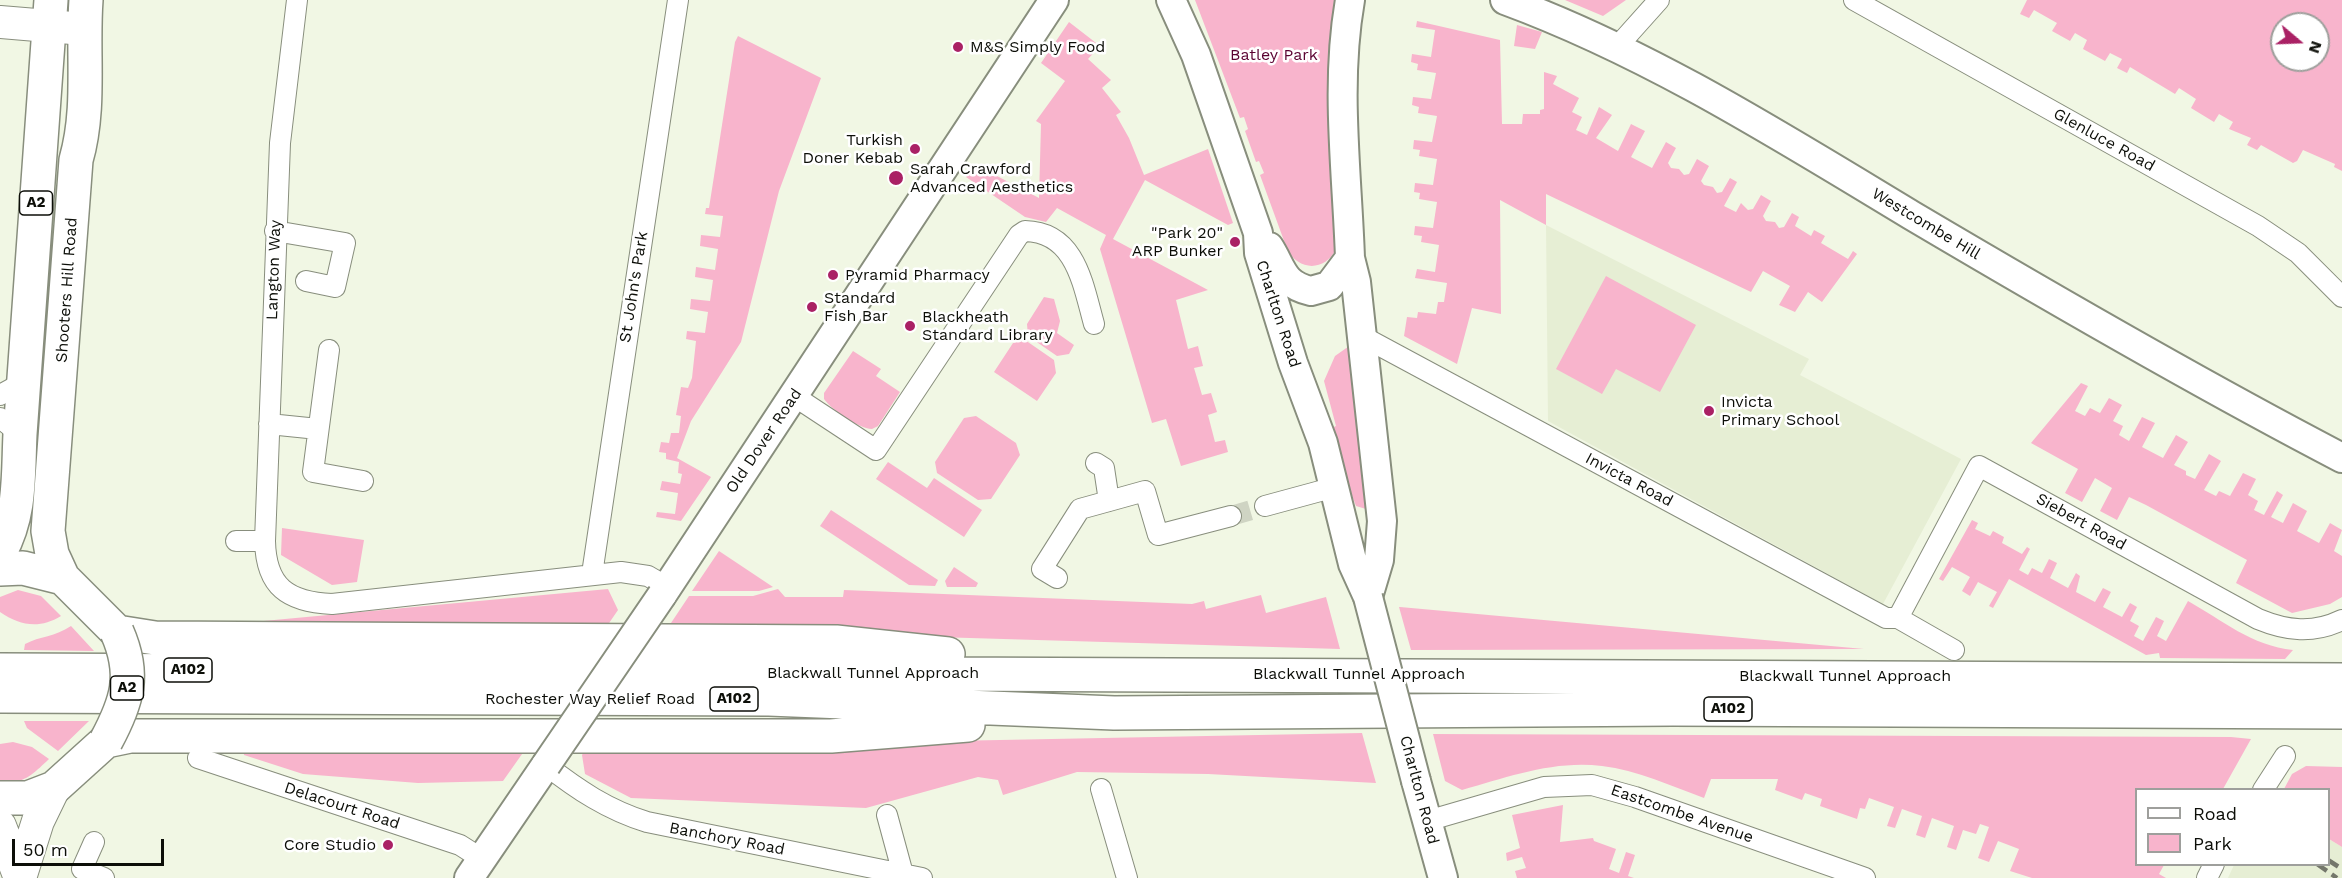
<!DOCTYPE html>
<style>
body{margin:0}
#map{position:relative;width:2342px;height:878px;overflow:hidden;background:#f1f7e4;font-family:"Work Sans",sans-serif}
canvas{display:block}
.legend{position:absolute;left:2135px;top:788px;width:195px;height:78px;box-sizing:border-box;background:#fff;border:2px solid #9e9f9c;margin:0;padding:8px 10px;list-style:none;font-size:18px;color:#0c0e08}
.legend li{display:flex;align-items:center;gap:12px;height:30px}
.legend b{width:30px;border:2px solid #9e9f9c}
.north{position:absolute;left:2270px;top:12px;width:60px;height:60px;box-sizing:border-box;background:#fff;border:2px solid #9e9f9c;border-radius:50%;rotate:109deg;font-size:16px;font-weight:700;line-height:24px;text-align:center;color:#0c0e08}
.north::after{content:'';display:block;margin:auto;width:21px;height:27px;background:#aa2165;clip-path:polygon(50% 0,100% 100%,50% 72%,0 100%)}
.scale{position:absolute;left:12px;top:839px;width:152px;height:27px;box-sizing:border-box;border:3px solid #0c0e08;border-top:0;padding-left:8px;font-size:18px;line-height:21px;white-space:nowrap;color:#0c0e08;-webkit-text-stroke:4px #fff;paint-order:stroke}
</style>
<div id="map">
<canvas width="2342" height="878"></canvas>
<ul class="legend">
<li><b style="height:8px;background:#fff"></b>Road</li>
<li><b style="height:16px;background:#f8b4cc"></b>Park</li>
</ul>
<div class="north">N</div>
<div class="scale">50 m</div>
</div>
<script>
const context = document.querySelector('canvas').getContext('2d');
context.lineJoin = 'round';
function fillPath(path, color) { context.fillStyle = color; context.fill(path, 'evenodd'); }
function trace(path, color, width, dash) { context.strokeStyle = color; context.lineWidth = width; context.lineCap = dash ? 'butt' : 'round'; context.setLineDash(dash || []); context.stroke(path); }
function label(font, color, halo, rows, align = 'center') {
  context.font = font + ' "Work Sans",sans-serif'; context.lineWidth = 5; context.setLineDash([]); context.textBaseline = 'middle'; context.strokeStyle = halo; context.fillStyle = color; for (const [text, x, y, turn = 0] of rows) {
    context.save(); context.translate(x, y); context.rotate((+turn || 0) * Math.PI / 180); context.textAlign = isNaN(turn) ? turn : align; if (halo) context.strokeText(text, 0, 0); context.fillText(text, 0, 0); context.restore();
  }
}
const built = new Path2D(`
 M1546 225 1809 359 1800 375 1961 459 1883 604 1548 421Z
 M2329 839 2342 847V878H2228L2234 865 2328 864Z`);
const green = new Path2D(`
 M1195 0H1334L1329 56 1336 249C1325 272 1298 271 1287 249L1260 175 1264 173 1259 161 1256 162 1245 131 1248 129 1244 117 1240 118Z
 M1565 0H1626L1603 16Z
 M2027 0H2342V171L2334 167 2335 164 2303 150 2297 161 2293 163 2261 145 2257 150 2247 145 2251 138 2229 129 2233 122 2219 114 2214 122 2191 108 2196 99 2179 88 2175 94 2130 67 2127 73 2117 68 2122 59 2110 53 2105 61 2083 49 2087 40 2075 33 2070 41 2052 31 2057 23 2034 10 2029 18 2020 14ZM2282 24H2318V60H2282Z
 M1417 21 1500 40 1502 124H1522L1523 114H1540V110L1544 109V72L1557 76 1553 84 1579 98 1572 112 1582 117 1576 130 1587 135 1599 107 1612 115 1596 138 1618 151 1631 124 1645 131 1631 157 1652 168 1666 142 1676 148 1668 163 1671 168 1679 169 1684 175 1689 174 1697 159 1709 166 1701 181 1704 185 1713 187 1717 193 1722 192 1730 178 1737 182 1724 206 1736 212 1741 203 1748 210 1753 209 1761 195 1771 201 1763 216 1766 221 1775 222 1779 228 1784 227 1792 213 1799 217 1795 226 1811 236 1814 230 1825 236 1821 243 1848 259 1853 251 1857 254 1822 302 1808 292 1795 312 1779 305 1790 286 1763 271 1751 292 1546 194V225L1500 200 1501 314 1472 308 1457 364 1404 336 1407 317 1417 318 1418 312 1436 314 1438 302H1444L1447 283 1415 278 1417 269 1435 272 1439 245 1421 242 1422 236 1414 235 1415 226 1433 228 1437 202 1419 199 1420 193 1414 192 1415 183 1433 185 1437 159 1419 156 1420 150 1413 149 1414 140 1432 142 1437 116 1418 113 1419 107 1412 105 1413 97 1431 99 1436 73 1417 70 1418 64 1411 62 1412 54 1431 57 1435 30 1416 27Z
 M1069 22 1100 46 1088 59 1111 80 1102 88 1121 112 1116 115 1129 138 1144 175 1208 149 1233 223 1228 225 1145 180 1113 239 1208 290 1176 300 1188 349 1198 346 1203 366 1194 368 1202 395 1211 393 1217 412 1208 415 1215 442 1225 440 1228 452 1181 466 1166 419 1152 423 1100 249 1106 235 1057 208 1046 222 1025 217 966 177 974 164 1039 198 1041 124 1036 121 1065 81 1041 63Z
 M1517 25 1542 32 1535 49 1514 46Z
 M738 36 821 78 779 191 741 342 691 421 677 458 711 477 681 521 656 517 657 512 675 514 678 493 660 490 662 481 680 484 682 474 678 473 679 462 666 459V453L659 452 661 442 669 443 671 433H679L681 416 676 415 681 387 688 388 692 378 696 341 686 339 687 331 705 333 708 312 690 309 691 299 710 301 713 280 695 277 696 267 715 270 718 249 700 246 701 235 720 237 723 216 705 214 706 208H709L735 42Z
 M1606 276 1696 325 1660 392 1616 369 1602 394 1556 369Z
 M1044 297 1054 299 1060 321 1057 333 1074 345 1069 354 1057 356 1028 336 1027 324Z
 M1025 340 1054 360 1056 373 1037 401 994 372 1013 343Z
 M1352 344 1369 507 1366 509 1356 506 1327 430 1336 426 1324 381 1335 356Z
 M853 351 881 369 876 376 900 392 878 426 872 429C858 428 833 411 824 399V393Z
 M2081 383 2088 386 2075 411 2085 416 2090 408 2100 413 2109 398 2122 405 2113 421 2123 426 2119 435 2129 441 2142 417 2155 423 2142 447 2163 458 2176 435 2188 442 2174 465 2186 471V475L2195 479 2209 454 2221 461 2204 490 2216 496 2219 491 2230 496 2243 473 2256 479 2248 495 2258 501 2254 510 2264 515 2277 491 2283 495 2271 517 2283 523 2293 503 2307 511 2297 531 2319 543 2330 523 2342 530 2334 551 2342 556V597L2330 604 2292 613 2236 583 2247 560 2146 505 2129 497 2117 520 2100 511 2112 488 2095 478 2082 502 2065 493 2078 469 2031 443Z
 M976 416 1016 443 1020 455 991 499 978 500 937 473 935 462 964 418Z
 M888 462 927 488 934 478 982 510 964 537 876 479Z
 M831 510 938 580 935 586 909 585 820 526Z
 M1972 520 1978 523 1975 529 1990 536 1993 531 2004 537 2002 543 2022 554 2027 547 2030 549 2019 570 2028 575 2032 568 2042 573 2049 559 2057 563 2050 578 2068 588 2076 573 2080 576 2076 592 2095 602 2103 588 2111 592 2103 607 2122 617 2130 603 2137 607 2130 621 2139 626 2134 636 2143 641 2156 617 2164 621 2157 636 2166 641 2188 601C2222 620 2252 646 2293 650L2285 659 2160 658 2159 653 2146 655 2009 579 1993 608 1989 606 1997 592 1978 582 1970 596 1962 591 1970 577 1952 567 1943 581 1939 579Z
 M282 528 364 540 357 582 332 585 281 555Z
 M719 551 773 587 759 591H692Z
 M954 567 978 583 976 587H947L945 581Z
 M608 589 618 610 605 629 188 628Z
 M778 589 785 597H843L844 590 1192 604 1204 601 1206 609 1261 595 1266 613 1326 597 1340 649 667 629 689 596H753Z
 M18 590 41 596 61 616C40 629 20 626 0 612V597Z
 M1399 607H1400L1864 649 1411 650Z
 M71 626 94 651 24 650 25 644C40 636 55 637 71 626Z
 M24 721H89L58 751 27 728Z
 M1362 733 1376 783 1208 774 1077 772 1003 795 998 780 978 777 866 808 631 798 585 774 582 755 586 748Z
 M1433 734 2231 737 2251 739 2223 789 2136 790V864L2164 865 2159 874 2166 878H2032L2010 871 2019 849 1998 841 1989 862 1978 858 1989 827 1980 824 1976 834 1963 830 1956 850 1947 847 1954 826 1932 818 1925 838 1916 835 1922 816 1902 809 1895 828 1887 826 1894 807 1869 798 1865 809 1860 808 1857 819 1820 806 1822 799 1805 793 1802 800 1775 790 1778 779H1711L1704 798C1671 786 1637 770 1602 766 1554 760 1508 777 1462 790L1445 781Z
 M13 742 32 747 49 759C34 773 22 787 0 780V744Z
 M243 745 527 747 503 781 418 783 303 774 244 755Z
 M2306 766 2342 767V847L2329 839 2328 790 2284 789 2292 774Z
 M1563 805 1560 842 1593 838 1594 841 1616 849 1609 869 1619 873 1626 852 1635 855 1628 876 1634 878H1517L1515 871 1526 868 1522 857 1507 861 1506 853 1520 848 1512 815Z`);
const streetTunnel = new Path2D(`
 M1231 516 1265 506`);
const street = new Path2D(`
 M297 0 280 143 265 541C266 587 288 602 332 604L621 572 648 576 667 587
 M1854 0 2258 226 2298 253 2342 297
 M1619 48 1625 38 1659 0
 M275 231 345 243 335 287 306 281
 M1360 341H1371L1886 618H1898L1954 650
 M329 350 313 472 363 481
 M0 395 24 382
 M794 396 876 450 1019 235 1025 231C1076 232 1083 285 1094 324
 M0 418 20 434
 M269 424 318 429
 M1096 463 1104 468 1109 501 1145 491 1158 535 1231 516
 M1265 506 1335 487
 M236 541H265
 M592 574 678 0
 M1057 578 1042 569 1080 509 1109 501
 M1898 618 1979 466 2258 619C2287 631 2313 634 2342 620
 M198 758 460 845 482 859
 M546 765C578 790 608 810 647 822L922 878
 M1101 789 1127 878
 M2263 790 2285 756
 M887 815 903 874
 M1427 821 1544 787 1592 785 1635 797 1865 878
 M94 842 82 869 104 878
 M2207 878 2214 864`);
const secondary = new Path2D(`
 M1171 0 1196 55 1258 233 1259 253 1293 363 1323 443 1353 564 1368 597
 M1350 0C1335 85 1347 172 1350 258L1356 282 1382 521 1379 560 1368 597
 M1505 0C1649 53 1780 136 1911 215 2053 299 2196 382 2342 458
 M1269 247C1282 267 1282 285 1311 291L1329 286 1350 258
 M662 595 1054 0
 M1416 781 1443 878
 M469 878 546 765`);
const primary = new Path2D(`
 M0 22 84 29
 M0 826 20 878
 M20 878 38 821 54 788`);
const highway = new Path2D(`
 M0 552C21 514 18 476 20 434L51 0
 M0 569 23 568 63 578 117 632 155 638 836 642 948 654
 M63 578 52 554 48 531 76 160C91 108 82 53 86 0
 M0 670 2342 680
 M0 696 769 699 1114 713 1673 709 2342 712
 M0 798H28L54 788 106 741 130 736H831L968 725`);
const rail = new Path2D(`
 M2328 860 2342 869
 M2317 864 2337 878`);
const secondaryBridge = new Path2D(`
 M1368 597 1416 781
 M546 765 662 595`);
const highwayBridge = new Path2D(`
 M106 741C127 702 136 675 117 632`);
const markers = [
 [958,47,6,"#aa2165"],
 [915,149,6,"#aa2165"],
 [896,178,8,"#aa2165"],
 [1235,242,6,"#aa2165"],
 [833,275,6,"#aa2165"],
 [812,307,6,"#aa2165"],
 [910,326,6,"#aa2165"],
 [1709,411,6,"#aa2165"],
 [388,845,6,"#aa2165"]
];
const shields = [
 [36,203,33],
 [188,670,48],
 [127,688,33],
 [734,699,48],
 [1728,709,48]
];
const shieldNames = [
 ["A2",36,203],
 ["A102",188,670],
 ["A2",127,688],
 ["A102",734,699],
 ["A102",1728,709]
];
const poiNames = [
 ["M&S Simply Food",970,47],
 ["Turkish",903,140,"right"],
 ["Doner Kebab",903,158,"right"],
 ["Sarah Crawford",910,169],
 ["Advanced Aesthetics",910,187],
 ["\"Park 20\"",1223,233,"right"],
 ["ARP Bunker",1223,251,"right"],
 ["Pyramid Pharmacy",845,275],
 ["Standard",824,298],
 ["Fish Bar",824,316],
 ["Blackheath",922,317],
 ["Standard Library",922,335],
 ["Invicta",1721,402],
 ["Primary School",1721,420],
 ["Core Studio",376,845,"right"]
];
const parkNames = [
 ["Batley Park",1274,55]
];
const streetNames = [
 ["Glenluce Road",2104,140,29],
 ["Westcombe Hill",1926,224,31],
 ["Langton Way",274,270,-88],
 ["St John's Park",634,287,-81],
 ["Shooters Hill Road",67,290,-86],
 ["Charlton Road",1278,314,72],
 ["Old Dover Road",764,441,-56],
 ["Invicta Road",1629,480,28],
 ["Siebert Road",2081,522,29],
 ["Blackwall Tunnel Approach",873,673],
 ["Blackwall Tunnel Approach",1359,674],
 ["Blackwall Tunnel Approach",1845,676],
 ["Rochester Way Relief Road",590,699],
 ["Charlton Road",1419,790,75],
 ["Delacourt Road",342,806,18],
 ["Eastcombe Avenue",1682,814,19],
 ["Banchory Road",727,839,11]
];
fillPath(built, '#e6eed4');
fillPath(green, '#f8b4cc');
trace(streetTunnel, '#cfd4c3', 20, [20, 10]);
trace(street, '#888e7d', 22);
trace(secondary, '#888e7d', 32);
trace(primary, '#888e7d', 34);
trace(highway, '#888e7d', 36);
trace(street, '#fff', 20);
trace(secondary, '#fff', 28);
trace(primary, '#fff', 32);
trace(highway, '#fff', 33);
trace(rail, '#74776b', 4.5, [12, 6]);
trace(secondaryBridge, '#888e7d', 32, []);
trace(highwayBridge, '#888e7d', 36, []);
trace(secondaryBridge, '#fff', 28);
trace(highwayBridge, '#fff', 33);
for (const [x, y, r, color] of markers) { const dot = new Path2D(); dot.arc(x, y, r, 0, 2 * Math.PI); context.fillStyle = color; context.fill(dot); trace(dot, '#fff', 2); }
for (const [x, y, w] of shields) { const box = new Path2D(); box.roundRect(x - w / 2, y - 12, w, 24, 4.5); context.fillStyle = '#fff'; context.fill(box); trace(box, '#0c0e08', 1.5); }
label('bold 15px', '#0c0e08', null, shieldNames);
label('16px', '#0c0e08', '#fff', poiNames, 'left');
label('16px', '#5a0231', '#fff', parkNames);
label('16px', '#0c0e08', '#fff', streetNames);
</script>
